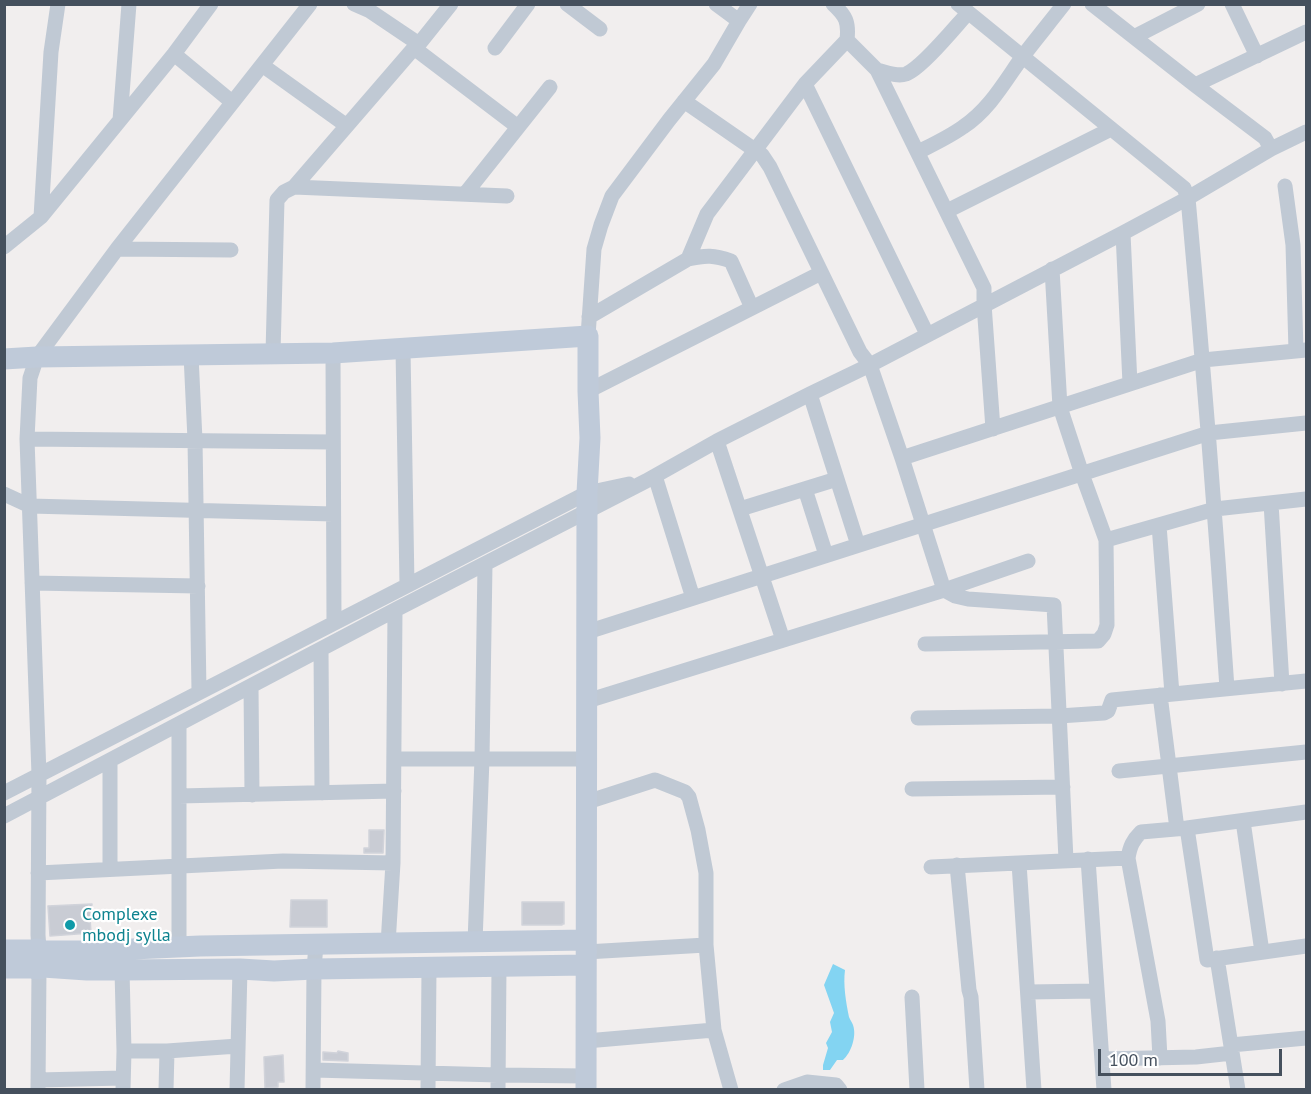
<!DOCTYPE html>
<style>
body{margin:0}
#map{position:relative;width:1311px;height:1094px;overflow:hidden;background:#f1eeee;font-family:"PT Sans",sans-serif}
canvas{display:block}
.frame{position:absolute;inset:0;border:6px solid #45505d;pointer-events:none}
.scale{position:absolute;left:1098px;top:1049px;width:184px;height:27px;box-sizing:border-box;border:3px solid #45505d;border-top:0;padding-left:8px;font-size:18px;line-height:21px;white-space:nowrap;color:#45505d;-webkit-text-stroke:4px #fff;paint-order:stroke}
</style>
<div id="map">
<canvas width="1311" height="1094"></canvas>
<div class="frame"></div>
<div class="scale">100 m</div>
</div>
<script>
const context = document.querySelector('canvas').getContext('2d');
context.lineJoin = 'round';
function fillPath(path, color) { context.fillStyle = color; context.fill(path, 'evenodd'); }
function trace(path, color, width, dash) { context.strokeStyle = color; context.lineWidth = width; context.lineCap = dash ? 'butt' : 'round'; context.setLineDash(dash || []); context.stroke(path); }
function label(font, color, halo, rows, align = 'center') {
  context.font = font + ' "PT Sans",sans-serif'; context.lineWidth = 4.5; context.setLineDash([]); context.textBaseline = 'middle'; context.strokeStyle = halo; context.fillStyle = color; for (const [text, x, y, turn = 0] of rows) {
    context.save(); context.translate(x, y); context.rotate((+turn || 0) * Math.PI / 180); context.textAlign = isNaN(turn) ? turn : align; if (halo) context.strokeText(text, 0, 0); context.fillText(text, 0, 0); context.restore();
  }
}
const water = new Path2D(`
 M833 964 845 970C843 985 846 1002 849 1017 850 1020 852 1022 853 1025 857 1036 851 1053 843 1060H837L830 1070H823V1065L828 1048 826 1043 832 1032 830 1022 834 1013 824 985Z`);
const building = new Path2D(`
 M369 830H384L383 853H364V848H369Z
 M291 900H327V927H290Z
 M522 902H564V924H562V925H522Z
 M92 904 90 918 91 933 50 936 48 906Z
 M338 1051 348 1053V1061L323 1060V1052L337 1053Z
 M283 1055 284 1082H278V1087L265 1088 264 1057Z`);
const street = new Path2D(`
 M354 4 370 11 419 44
 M567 4 600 29
 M716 4 739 21
 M833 4C846 16 849 22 847 40L877 70 984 288V304L993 429
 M958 4 1184 188 1188 198C1203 361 1216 525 1227 688
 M1092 4 1195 85 1265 138 1271 149
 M1232 4 1257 56
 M1134 37 1198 4
 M414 48 518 127
 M495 48 528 4
 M174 54 232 102
 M262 65 347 126
 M877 70C886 72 897 77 906 74 922 68 955 27 968 13
 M805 84 927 334
 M1195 85 1306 32
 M684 101 762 155 770 167 860 352 870 365 902 458 944 590 955 596 968 599 1054 605 1066 860
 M120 120 129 4
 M918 152C934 144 949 137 963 127 990 109 1005 81 1023 56 1036 39 1050 22 1064 4
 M1285 186 1293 245 1296 351
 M294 187 414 48 419 44 451 4
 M465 194 550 87
 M947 211 1111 129
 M41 217 51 52 58 4
 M1123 233 1130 384
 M4 247 41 217 174 54 211 4
 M117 249 231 250
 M688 259 707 214 805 84 847 40
 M589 317 688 259C706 255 714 255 731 261L752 308
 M588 336 594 249 601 225 612 196 669 120 714 64 739 21 750 4
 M403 349 407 585
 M273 353 277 200 284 192 294 187 507 196
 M333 353 334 623
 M191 355 195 440 199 692
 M588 391 821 273
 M810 394 858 545
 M27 439 332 442
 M717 441 783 640
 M902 458 1203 360 1306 350
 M655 476 693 598
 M805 489 826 555
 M4 494 30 506 333 514
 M1271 503 1282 684
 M740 509 837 479
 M1159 525 1172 694
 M1106 540 1215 509 1306 499
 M32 583 198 586
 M587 632 1209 433 1306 423
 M925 644 1098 641 1104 634 1107 625 1106 540 1082 474 1060 407 1052 269
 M321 649 322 793
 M251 686 252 795
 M1160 695 1177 829
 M587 701 944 590 1028 561
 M918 718 1059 716 1104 713 1108 711 1112 700 1306 681
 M394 759H587
 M110 761V869
 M1119 771 1306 752
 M912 789 1063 787
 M4 793 587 493 629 484
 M179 796 394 791
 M587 802 655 780 685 792 689 797 698 830 706 873V945
 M4 816 395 610 646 481 717 441 810 394 870 365 1123 233 1188 198 1271 149 1306 132
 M1243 821 1262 952
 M1187 828 1207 960 1306 946
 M1088 859 1104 1090
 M1019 863 1034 1090
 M957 865 969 990 971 997 977 1090
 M931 867 1128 858
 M38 873 283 861 393 863
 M475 942 482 759 485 564
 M388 944 393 863 395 610
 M179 948V724
 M39 949 38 935 39 775 27 439 30 378 37 357 117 249 310 4
 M586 952 706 945 714 1030 731 1090
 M1217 958 1238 1090
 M122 970 124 1051 123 1090
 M1028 992 1096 991
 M912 997 917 1090
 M586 1041 714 1030
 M1231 1045 1306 1038
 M124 1051H167L238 1046
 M1160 1058 1158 1021 1128 858C1130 846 1133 840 1141 832L1187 828 1306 812
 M1102 1059 1196 1057 1232 1053
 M314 1070 498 1075 586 1076
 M38 1080 123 1078
 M38 1090 39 969
 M166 1090 167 1051
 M237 1090 240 969
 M313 1090 314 969 316 945
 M428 1090 429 967
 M498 1090 499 966
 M784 1090 807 1082 836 1085 840 1090`);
const secondary = new Path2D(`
 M4 359 37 357 333 353 588 336V391L590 438 587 493 586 1090
 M27 959a10 10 0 1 1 20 0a10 10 0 1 1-20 0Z
 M4 950H32
 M42 951H87L200 946 586 940
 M43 967 87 970H122L240 969 274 971 314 969 586 965
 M4 968H32`);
const markers = [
 [70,925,6,"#0f9aa8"]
];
const cultureNames = [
 ["Complexe",82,915],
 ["mbodj sylla",82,936]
];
fillPath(water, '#83d4f2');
fillPath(building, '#c9ccd4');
trace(building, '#d1d3da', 1.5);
trace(street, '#c0c9d4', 15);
trace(secondary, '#bfcad9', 21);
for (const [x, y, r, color] of markers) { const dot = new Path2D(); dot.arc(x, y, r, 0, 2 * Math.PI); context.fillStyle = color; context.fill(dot); trace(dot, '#fff', 2); }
label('18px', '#0d838f', '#fff', cultureNames, 'left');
</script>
